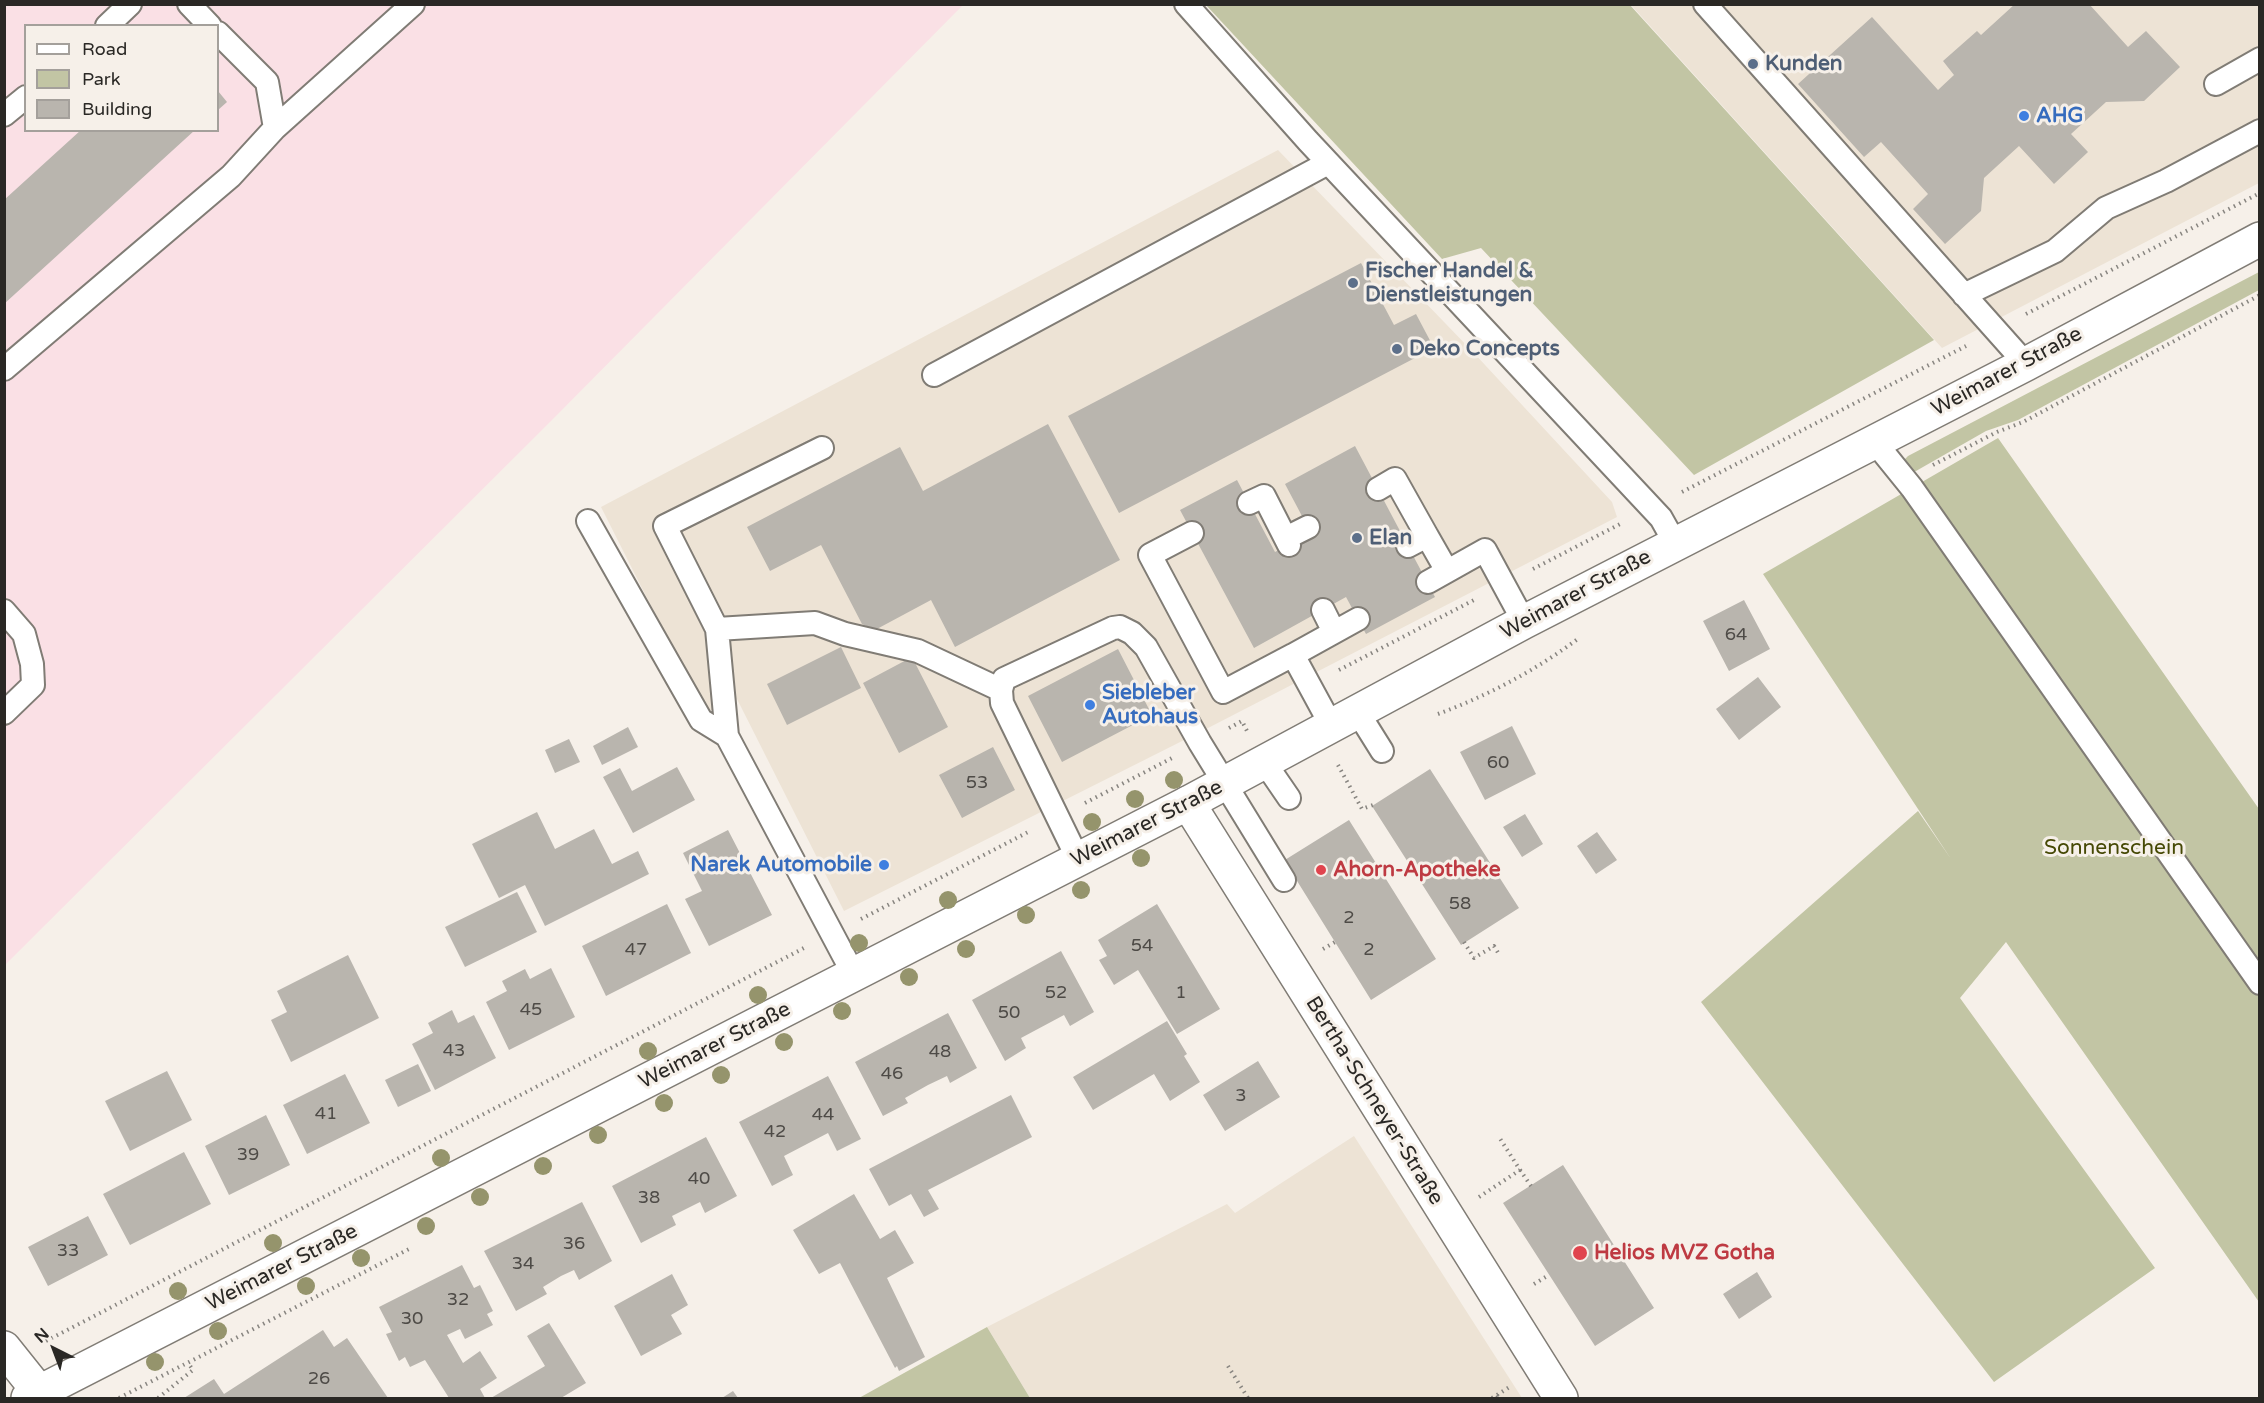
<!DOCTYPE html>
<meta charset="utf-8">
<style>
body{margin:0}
#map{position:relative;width:2264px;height:1403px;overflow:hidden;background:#f6f0e9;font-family:"Varela Round",sans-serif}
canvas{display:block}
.frame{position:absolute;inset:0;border:6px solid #2a2825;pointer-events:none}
.legend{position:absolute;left:24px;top:24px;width:195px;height:108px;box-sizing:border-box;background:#f6f0e9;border:2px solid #a4a09b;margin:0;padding:8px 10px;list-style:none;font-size:18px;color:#2a2825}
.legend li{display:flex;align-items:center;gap:12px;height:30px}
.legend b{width:30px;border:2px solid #a4a09b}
.north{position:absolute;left:24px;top:1319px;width:60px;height:60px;-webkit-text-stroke:4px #f6f0e9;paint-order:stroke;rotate:318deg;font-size:16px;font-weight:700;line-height:24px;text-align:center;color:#2a2825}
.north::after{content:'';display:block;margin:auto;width:21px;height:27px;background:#2a2825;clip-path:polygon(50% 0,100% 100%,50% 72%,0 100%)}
</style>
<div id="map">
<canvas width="2264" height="1403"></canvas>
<div class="frame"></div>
<ul class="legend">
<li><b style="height:8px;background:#fff"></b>Road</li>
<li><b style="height:16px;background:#c2c5a4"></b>Park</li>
<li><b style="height:16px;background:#b9b5ae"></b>Building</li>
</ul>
<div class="north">N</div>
</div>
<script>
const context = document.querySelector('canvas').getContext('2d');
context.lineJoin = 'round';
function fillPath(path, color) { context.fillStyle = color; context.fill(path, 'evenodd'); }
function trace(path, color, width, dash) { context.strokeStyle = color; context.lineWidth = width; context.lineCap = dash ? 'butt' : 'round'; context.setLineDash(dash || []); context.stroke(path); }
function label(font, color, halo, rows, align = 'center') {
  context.font = font + ' "Varela Round",sans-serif'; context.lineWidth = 6; context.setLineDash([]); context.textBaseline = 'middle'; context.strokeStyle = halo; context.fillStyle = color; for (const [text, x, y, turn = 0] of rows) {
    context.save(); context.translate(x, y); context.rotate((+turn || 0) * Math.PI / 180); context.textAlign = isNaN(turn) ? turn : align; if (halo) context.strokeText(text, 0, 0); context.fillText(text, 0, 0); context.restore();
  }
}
const built = new Path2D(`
 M1631 5H2259V183L1942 348Z
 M1278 150 1473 352 1612 502 1617 517 1210 727 844 911 737 699 705 713 601 507Z
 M1354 1136 1522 1398H1030L987 1327 1227 1204 1235 1213Z`);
const industrial = new Path2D(`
 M5 5H963L551 421 5 965ZM26 26H218V130H26Z`);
const green = new Path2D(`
 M1206 5H1630L1934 340 1694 475 1481 248 1442 259Z
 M2259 272V290L2018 420 1986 431 1916 471 1906 473 1902 462 1908 456Z
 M1998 438 2259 809V1302L2006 942 1960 998 2155 1268 1994 1382 1701 1002 1918 811 1951 859 1763 574Z
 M987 1327 1030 1398H859Z`);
const building = new Path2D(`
 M2015 4H2089L2128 47 2146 31 2180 67 2144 101 2106 102 2071 134 2088 152 2054 184 2019 146 1984 178 1981 211 1945 244 1913 209 1928 194 1881 142 1864 157 1798 84 1872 17 1938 90 1954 75 1943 61 1977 31 1981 35Z
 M218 91 227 102 218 110Z
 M81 130H195L4 304V200Z
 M1361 263 1394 325 1416 314 1434 348 1119 513 1068 416Z
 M1048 424 1120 560 955 647 931 600 875 630 862 624 821 545 770 571 747 527 900 447 923 491Z
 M1355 446 1435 597 1366 634 1346 597 1254 648 1180 510 1237 480 1275 552 1311 533 1285 484Z
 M1744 600 1770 649 1729 671 1703 621Z
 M841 647 861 688 787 725 767 684Z
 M1118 649 1152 715 1062 762 1028 696Z
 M912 657 948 727 899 753 863 683Z
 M1758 677 1781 707 1739 740 1716 709Z
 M1512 726 1536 774 1485 800 1460 752Z
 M628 727 638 747 602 765 593 746Z
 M569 739 580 762 555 773 545 750Z
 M993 747 1015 790 962 818 939 775Z
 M677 767 695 800 633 833 603 777 620 768 632 791Z
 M1430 769 1519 908 1461 945 1372 806Z
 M537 812 555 849 594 829 612 864 638 851 649 874 545 926 525 885 499 898 472 844Z
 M1525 814 1543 844 1522 857 1503 827Z
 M1349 820 1436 959 1371 1000 1289 868 1280 863Z
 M728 830 772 915 709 946 685 899 702 891 683 853Z
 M1597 832 1617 860 1596 874 1577 846Z
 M517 892 537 932 465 967 445 927Z
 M667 904 691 953 606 996 582 946Z
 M1157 904 1220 1009 1177 1034 1138 970 1114 985 1099 960 1107 956 1098 940Z
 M1061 951 1094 1012 1070 1026 1064 1015 1021 1038 1026 1048 1005 1061 972 1000Z
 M348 955 379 1018 291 1062 271 1020 287 1012 277 991Z
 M551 968 575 1017 509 1050 486 1002 507 991 502 981 525 969 530 979Z
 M452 1010 458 1023 474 1015 496 1058 435 1090 412 1044 433 1033 428 1023Z
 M948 1013 977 1068 950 1083 947 1076 928 1085 905 1098 908 1103 883 1116 855 1062Z
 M1167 1021 1187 1054 1184 1056 1200 1082 1170 1101 1154 1074 1093 1110 1073 1077Z
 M1258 1061 1280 1097 1225 1131 1203 1095Z
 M418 1064 431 1091 398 1107 385 1080Z
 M167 1071 192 1120 130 1151 105 1101Z
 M345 1074 370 1123 307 1154 283 1105Z
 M828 1076 861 1139 837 1151 828 1133 784 1156 793 1175 772 1186 739 1122Z
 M1011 1095 1032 1137 928 1190 939 1209 924 1217 911 1194 889 1206 869 1169Z
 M266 1115 290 1165 229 1195 205 1146Z
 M706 1137 737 1196 705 1213 700 1202 672 1216 676 1225 641 1243 612 1186Z
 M184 1152 211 1204 130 1245 103 1194Z
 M1563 1165 1654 1308 1595 1346 1503 1203Z
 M854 1194 880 1239 895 1230 914 1263 887 1278 925 1357 899 1371 897 1366 895 1368 840 1263 819 1274 793 1230Z
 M582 1202 612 1261 579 1280 574 1270 561 1276 543 1287 547 1294 516 1311 484 1251Z
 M88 1216 108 1255 48 1286 28 1247Z
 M462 1265 474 1288 480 1285 493 1311 487 1314 493 1325 465 1339 460 1329 447 1335 463 1363 480 1351 497 1378 480 1389 485 1398H449L425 1360 410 1367 405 1357 399 1361 386 1334 392 1332 379 1307Z
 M1757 1272 1772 1297 1739 1319 1723 1294Z
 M672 1274 688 1305 671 1315 682 1334 641 1356 614 1306Z
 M549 1323 586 1383 561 1398H491L545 1366 527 1336Z
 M323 1330 334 1347 347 1338 388 1398H184L214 1379 224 1394Z
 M733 1391 738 1398H722Z`);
const path = new Path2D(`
 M2026 314 2260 193
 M1933 465 1997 432 2023 422 2260 295
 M1682 492 1966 346
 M1533 569 1622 523
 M1339 670 1476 599
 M1438 714C1487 696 1538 669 1579 638
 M1229 728 1242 721 1247 731
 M1338 765 1362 809 1376 804
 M1085 803 1172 758
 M861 919 1030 831
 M1464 942 1474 958 1494 946 1500 956
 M1323 949 1335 942
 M1520 1170 1531 1186
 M1479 1197 1520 1170 1499 1137
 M1534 1284 1549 1275
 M46 1341 804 948
 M1228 1366 1248 1398
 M1497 1395 1511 1386
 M119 1398 409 1249
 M158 1398 193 1370 188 1363
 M1492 1398 1497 1395 1499 1398`);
const lane = new Path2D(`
 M189 4 210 26
 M1186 4 1308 141 1661 518 1675 543
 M1705 4 2026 364
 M107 26 130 4
 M2216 84 2260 59
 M4 115 26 97
 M275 128 413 4
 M1964 295 2055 251 2106 208 2166 181 2260 131
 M4 369 231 176 275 128 267 82 218 33
 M934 375 1328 163
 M1874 441 1912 488 2260 983
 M822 448 665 526 717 629 727 736 854 975
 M1378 489 1395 479 1427 536
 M1249 503 1264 496 1289 545
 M588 521 701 720 727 736
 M1192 533 1150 555 1223 692 1293 655
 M1286 538 1308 527
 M1408 546 1427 536 1447 571
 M1428 582 1485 550 1524 622
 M1323 610 1334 632
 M4 611 24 634 32 664 33 685 4 713
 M717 629 815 623 845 634 918 651 1001 690
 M1357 711 1382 751
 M1331 725 1293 655 1358 619
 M1265 763 1289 798
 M1078 859 1002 703 1001 690 1004 679 1113 628 1120 627 1132 633 1146 647 1200 743 1284 880`);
const street = new Path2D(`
 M1188 803 1561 1398
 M4 1348 40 1393 41 1398`);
const secondary = new Path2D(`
 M28 1398 1188 803 1524 622 2026 364 2260 239`);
const trees = [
 [1174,780],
 [1135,799],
 [1092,822],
 [1141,858],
 [1081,890],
 [948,900],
 [1026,915],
 [859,943],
 [966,949],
 [909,977],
 [758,995],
 [842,1011],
 [784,1042],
 [648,1051],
 [721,1075],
 [664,1103],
 [598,1135],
 [441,1158],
 [543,1166],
 [480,1197],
 [426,1226],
 [273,1243],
 [361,1258],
 [306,1286],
 [178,1291],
 [218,1331],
 [155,1362]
];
const markers = [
 [1753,64,6,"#5c6f8a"],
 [2024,116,6,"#3f7fe0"],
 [1353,283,6,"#5c6f8a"],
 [1397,349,6,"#5c6f8a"],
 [1357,538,6,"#5c6f8a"],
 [1090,705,6,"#3f7fe0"],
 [884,865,6,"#3f7fe0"],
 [1321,870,6,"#e0444e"],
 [1580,1253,8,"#e0444e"]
];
const numberNames = [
 ["64",1736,635],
 ["60",1498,763],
 ["53",977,783],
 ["58",1460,904],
 ["2",1349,918],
 ["54",1142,946],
 ["47",636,950],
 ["2",1369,950],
 ["52",1056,993],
 ["1",1181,993],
 ["45",531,1010],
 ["50",1009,1013],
 ["43",454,1051],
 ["48",940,1052],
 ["46",892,1074],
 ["3",1241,1096],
 ["41",326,1114],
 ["44",823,1115],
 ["42",775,1132],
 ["39",248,1155],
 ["40",699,1179],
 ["38",649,1198],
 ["36",574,1244],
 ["33",68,1251],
 ["34",523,1264],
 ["32",458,1300],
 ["30",412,1319],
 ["26",319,1379]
];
const serviceNames = [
 ["Kunden",1765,64],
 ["Fischer Handel &",1365,271],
 ["Dienstleistungen",1365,295],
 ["Deko Concepts",1409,349],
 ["Elan",1369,538]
];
const shopNames = [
 ["AHG",2036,116],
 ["Siebleber",1102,693],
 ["Autohaus",1102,717],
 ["Narek Automobile",872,865,"right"]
];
const streetNames = [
 ["Weimarer Straße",2007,372,-28],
 ["Weimarer Straße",1576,595,-28],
 ["Weimarer Straße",1147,824,-27],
 ["Weimarer Straße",715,1046,-27],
 ["Bertha-Schneyer-Straße",1374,1101,58],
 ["Weimarer Straße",282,1268,-27]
];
const parkNames = [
 ["Sonnenschein",2114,848]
];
const healthNames = [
 ["Ahorn-Apotheke",1333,870],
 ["Helios MVZ Gotha",1594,1253]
];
fillPath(built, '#ede3d5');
fillPath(industrial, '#fae0e5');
fillPath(green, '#c2c5a4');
fillPath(building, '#b9b5ae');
trace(lane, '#807c75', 26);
trace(street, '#807c75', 36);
trace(secondary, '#807c75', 36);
trace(path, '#888580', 4, [1.5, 4.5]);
trace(lane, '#fff', 22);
trace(street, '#fff', 33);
trace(secondary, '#fff', 33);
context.fillStyle = '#95946c';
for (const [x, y] of trees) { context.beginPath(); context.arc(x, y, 9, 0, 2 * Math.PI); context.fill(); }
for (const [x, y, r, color] of markers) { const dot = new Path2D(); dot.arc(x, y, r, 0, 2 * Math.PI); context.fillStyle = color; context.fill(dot); trace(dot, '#f6f0e9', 2); }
label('18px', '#4e4b47', null, numberNames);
label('bold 21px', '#4e5e75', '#f6f0e9', serviceNames, 'left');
label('bold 21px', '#366cbe', '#f6f0e9', shopNames, 'left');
label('21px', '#2a2825', '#f6f0e9', streetNames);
label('21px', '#464905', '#f6f0e9', parkNames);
label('bold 21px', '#be3a42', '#f6f0e9', healthNames, 'left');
</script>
